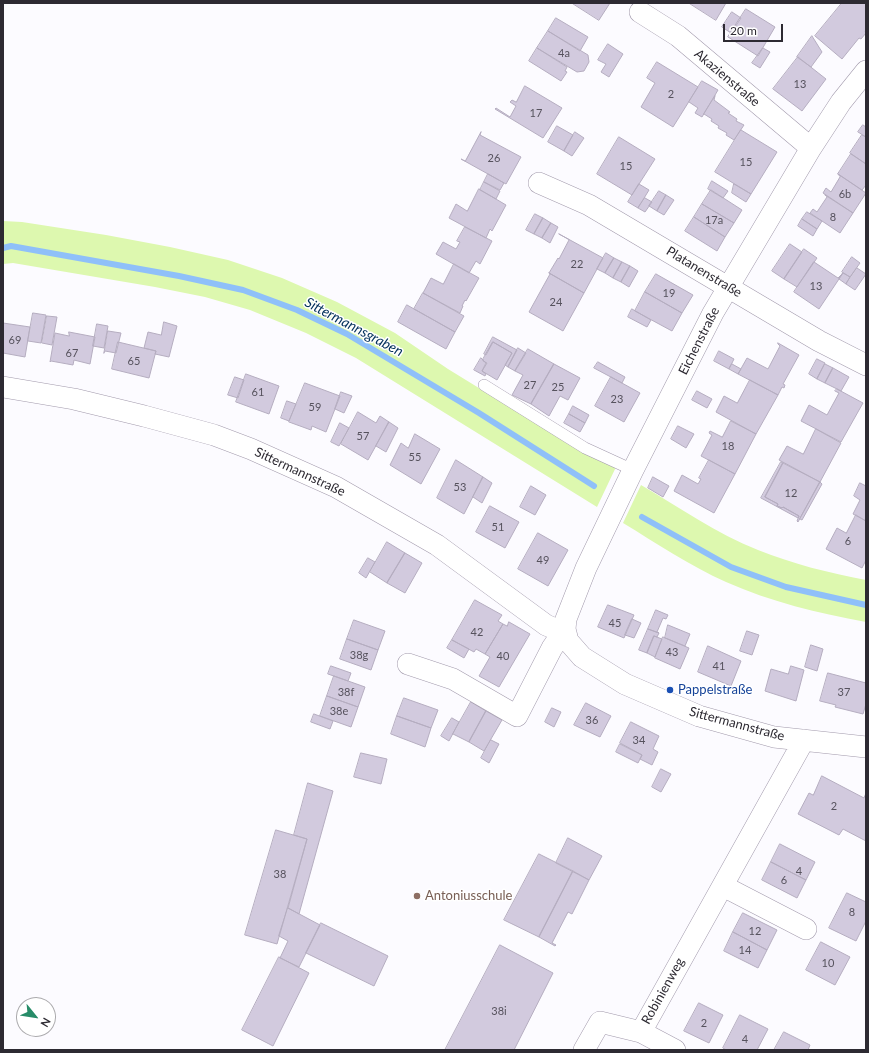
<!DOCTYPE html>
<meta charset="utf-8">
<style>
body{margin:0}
#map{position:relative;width:869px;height:1053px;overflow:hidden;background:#fcfbff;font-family:Lato,sans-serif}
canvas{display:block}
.frame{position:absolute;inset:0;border:4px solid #2d2a32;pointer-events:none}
.north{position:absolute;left:16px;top:997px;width:40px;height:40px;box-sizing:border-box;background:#fff;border:1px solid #abaaad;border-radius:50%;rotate:120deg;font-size:11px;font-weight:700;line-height:16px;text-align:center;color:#2d2a32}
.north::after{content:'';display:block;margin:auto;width:14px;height:18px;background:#278c68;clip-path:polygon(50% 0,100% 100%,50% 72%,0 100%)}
.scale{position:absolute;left:723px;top:24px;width:60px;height:18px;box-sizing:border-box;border:2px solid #2d2a32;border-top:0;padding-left:5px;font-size:12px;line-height:14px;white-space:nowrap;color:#2d2a32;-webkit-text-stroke:3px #fff;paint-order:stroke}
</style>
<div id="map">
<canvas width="869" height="1053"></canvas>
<div class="frame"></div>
<div class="north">N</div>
<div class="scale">20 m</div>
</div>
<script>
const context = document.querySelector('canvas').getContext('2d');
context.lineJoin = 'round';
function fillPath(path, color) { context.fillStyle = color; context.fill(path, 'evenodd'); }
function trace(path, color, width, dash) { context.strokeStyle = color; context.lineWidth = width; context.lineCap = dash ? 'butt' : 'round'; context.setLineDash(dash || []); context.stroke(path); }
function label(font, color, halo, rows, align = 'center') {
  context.font = font + ' Lato,sans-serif'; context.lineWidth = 3; context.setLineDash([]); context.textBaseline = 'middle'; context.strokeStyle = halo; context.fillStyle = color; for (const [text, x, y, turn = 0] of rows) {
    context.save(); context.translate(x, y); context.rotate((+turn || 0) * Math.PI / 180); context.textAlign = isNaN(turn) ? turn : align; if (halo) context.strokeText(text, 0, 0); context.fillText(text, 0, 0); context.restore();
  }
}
const green = new Path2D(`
 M3 221 22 222 106 235 170 247 228 260 282 278 337 302 395 333 448 369 583 452 616 467 597 507 356 358 306 333 250 310 205 297 155 287 13 263 3 264Z
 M641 485C679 507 717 534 758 550 793 564 829 573 866 580V622C818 613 771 602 726 582 690 566 656 543 623 523Z`);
const stream = new Path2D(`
 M3 248 11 246 179 276 243 290 297 310 347 334 479 413 594 486
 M642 517 731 567 786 587 866 605`);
const building = new Path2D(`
 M572 3H610L599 20Z
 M689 3H726L716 20Z
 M842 3H866V30L865 31 866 33 861 39 859 38 842 59 815 36Z
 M746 9 775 27 758 56 728 37Z
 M732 12 741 18 731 33 722 27Z
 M556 18 588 37 580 51 548 31Z
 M548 31 588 55 589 62 584 71 577 72 537 48Z
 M812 36 822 52 811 67 797 57Z
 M608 44 623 54 609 77 601 72 606 64 598 60Z
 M537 48 567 67 565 71 567 72 561 81 529 61Z
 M763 48 770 52 760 68 752 63Z
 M798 57 826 79 802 111 773 89Z
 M657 62 698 87 673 127 641 107 655 83 647 78Z
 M702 81 718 90 702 117 695 113 698 108 689 102Z
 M525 86 562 108 543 138 495 109 496 108 510 117 516 106 510 102 512 100 516 102Z
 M715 96 714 100 730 112 728 113 737 119 736 121 744 125 734 140 726 135 727 133 718 128 719 126 711 121 712 119 704 114Z
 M863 125 866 127V137L858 132Z
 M557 126 573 135 564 151 548 142Z
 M741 130 777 152 751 194 715 172Z
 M481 132 480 135 521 157 506 184 461 159 465 161Z
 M575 132 584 138 572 156 564 151Z
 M862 135 866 137V164L850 153Z
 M619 137 655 159 632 195 597 174Z
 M851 154 866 164V185L862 190 838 174Z
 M488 174 504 183 500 190 484 182Z
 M838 174 866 193 853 213 823 193 826 188 831 192 840 177Z
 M712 181 728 191 723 198 708 189Z
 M484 182 500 191 496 199 480 190Z
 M639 184 649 190 638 208 628 202Z
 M734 184 751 194 746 202 732 193Z
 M479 189 506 205 492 231 490 229 486 238 449 218 456 204 467 211Z
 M711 190 742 210 734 223 702 204Z
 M659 191 666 195 657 211 649 206Z
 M666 195 674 200 664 215 657 211Z
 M825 195 853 213 840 233 810 213 813 209 817 212 827 197Z
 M645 198 652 202 645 212 638 208Z
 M702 204 734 223 725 237 694 217Z
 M807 212 822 221 817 229 802 219Z
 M535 214 543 218 534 234 526 230Z
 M694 217 725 237 717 251 685 231Z
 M543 218 551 223 542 238 534 234Z
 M802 219 817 229 813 236 798 226Z
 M551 223 558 227 550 243 542 238Z
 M465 227 492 241 480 264 476 261 469 273 436 254 443 242 456 249 460 242 457 241Z
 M559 234 603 258 584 293 549 273 558 258 559 259 569 240Z
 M790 244 802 252 784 279 772 271Z
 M804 249 817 258 797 287 784 279Z
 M606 253 614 258 605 273 597 269Z
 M852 257 860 263 850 277 842 272Z
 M614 258 622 262 613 278 605 273Z
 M622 262 630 266 621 282 613 278Z
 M814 262 838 278 843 273 819 309 794 292Z
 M454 264 479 278 466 301 465 300 462 306H463L460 313 423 293 431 278 443 284Z
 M630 266 638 271 629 287 621 282Z
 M857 268 866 274 855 290 846 284Z
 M549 273 584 293 563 331 529 312 550 274Z
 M843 273 850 277 846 284 839 279Z
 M656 274 693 295 682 313 645 292Z
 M645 292 682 313 672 331 635 311Z
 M423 293 464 316 455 332 414 309Z
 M407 305 455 332 446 349 398 322Z
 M632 309 651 320 647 327 628 317Z
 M33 313 46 315 41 343 28 341Z
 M47 316 57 317 52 345 42 343Z
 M164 322 177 326 169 357 155 354 156 351 144 348 148 332 161 335Z
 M3 323 30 327 25 357 3 353Z
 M97 324 108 326 104 348 93 346Z
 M108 331 121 333 116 353 105 351 104 353Z
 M69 332 95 337 90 364 74 360 73 365 51 361 50 362 55 333 69 336Z
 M493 337 517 350 508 367 505 365 512 353 493 342 486 355 484 354Z
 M118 342 156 351 149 378 112 369Z
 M493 342 512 353 497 380 482 371 487 363 483 361V359Z
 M778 343 799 355 783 384 785 385 784 388 782 387 778 395 738 374 747 358 768 369 780 346 778 344Z
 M518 348 526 353 515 371 508 367Z
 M528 349 554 364 531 404 512 395 523 375 515 371Z
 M719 351 734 359 729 369 714 361Z
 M481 358 486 363 482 371 486 374 485 376 474 370Z
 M817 359 825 363 817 379 809 374Z
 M598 362 625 377 622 383 594 368Z
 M554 364 580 378 568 400 560 396 549 416 531 404Z
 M732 364 741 369 738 374 729 369Z
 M825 364 833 368 825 383 817 379Z
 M833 368 849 377 841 391 825 383Z
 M246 374 279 386 269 414 236 402Z
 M235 377 244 380 238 398 228 395Z
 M611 377 640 393 624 422 595 406Z
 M750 380 778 395 756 434 716 412 724 396 737 403Z
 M305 383 340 396 326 432 312 426 311 430 289 422Z
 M837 389 863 403 841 442 801 421 809 405 827 415 839 393 835 391Z
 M697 391 712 399 707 408 692 400Z
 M341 392 352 396 344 413 335 409Z
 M287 401 296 404 289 421 281 418Z
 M573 406 589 415 585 423 569 414Z
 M358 412 376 423 380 416 389 422 368 460 341 444Z
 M569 414 585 423 580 432 564 423Z
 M731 421 756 434 735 474 701 456 712 435 709 433 710 431 722 437Z
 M389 422 398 428 386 452 376 446Z
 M340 423 349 428 339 446 331 442Z
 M678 426 694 434 686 448 671 439Z
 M816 429 841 443 820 482 779 460 787 446 803 454Z
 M415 434 440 449 421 484 390 465 401 443 408 448Z
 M456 460 483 477 464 514 437 498Z
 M709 460 735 474 714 513 674 491 682 475 698 484 701 479 699 478Z
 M781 462 783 463 765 497 778 504 777 506 782 508 783 507 799 516 798 518 761 498Z
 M783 463 820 482 798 522 797 521 799 516 783 507 782 508 777 506 778 504 765 497Z
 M483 477 492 483 482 503 473 497Z
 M653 477 669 486 663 497 648 488Z
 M820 482 822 484 802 520 800 519Z
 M860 483 866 486V521L853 514 860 500 854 496Z
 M531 486 546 495 535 515 520 507Z
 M490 506 519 522 505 548 476 532Z
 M856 515 866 521V560L862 568 826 549 837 528 846 533Z
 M538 533 568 550 548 586 518 569Z
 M387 542 405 553 387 583 370 572Z
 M405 553 422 563 405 593 387 583Z
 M368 558 375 562 366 578 359 573Z
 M475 600 502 615 498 621 503 624 485 654 476 649 474 652 452 640Z
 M608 605 634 615 624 638 598 627Z
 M656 610 668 615 666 619 663 618 657 632 659 633 648 629Z
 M632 619 641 623 634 638 625 635Z
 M354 620 385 631 378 650 347 639Z
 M509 622 530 634 499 687 479 676 490 657 485 654 503 624 507 626Z
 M668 625 690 634 685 646 665 638Z
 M648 629 659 633 657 637 654 636 647 653 639 650Z
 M747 631 759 635 752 655 740 651Z
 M654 636 662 639 655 657 647 653Z
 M663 637 689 648 680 669 655 658Z
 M347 639 378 650 371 670 340 659Z
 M452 640 469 649 464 658 447 648Z
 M811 645 823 649 817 671 805 667Z
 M708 646 741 661 731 686 698 672Z
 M331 666 351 673 348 681 328 674Z
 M791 666 804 670 796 701 765 691 771 669 788 674Z
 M828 673 866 683V704L863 714 835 707 836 705 820 701Z
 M334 676 365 687 358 707 327 696Z
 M327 696 358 707 351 727 320 716Z
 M404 698 438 710 431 728 397 716Z
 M471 702 486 711 469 742 453 734Z
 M586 703 611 716 600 737 574 725Z
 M552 708 561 712 554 727 545 722Z
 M486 711 502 720 484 751 469 742Z
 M314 714 333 721 330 729 311 722Z
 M397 716 431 728 425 747 391 734Z
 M452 718 459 722 449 741 441 736Z
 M631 722 659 736 653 749 658 752 652 765 640 759 642 755 620 743Z
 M491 740 499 744 489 763 481 758Z
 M620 744 642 755 638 763 616 752Z
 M361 753 387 759 381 784 354 777Z
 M661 769 671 774 661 792 652 787Z
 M822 776 864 798 866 793V841L843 829 839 835 798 814 809 793 813 795Z
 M308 783 333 791 299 914 288 908 307 839 294 835Z
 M276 830 307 839 277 944 245 935Z
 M568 838 602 856 589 880 556 863Z
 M780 844 815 862 806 880 771 862Z
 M539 854 573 871 539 937 504 920Z
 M771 862 806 880 797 898 762 880Z
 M573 871 589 880 572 914 568 912 552 943 556 945 555 946 539 937Z
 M847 893 866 902V921L856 941 829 928Z
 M288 908 320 925 299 967 280 958 288 941 279 936Z
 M743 913 777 930 767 950 733 932Z
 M321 923 388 956 374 986 306 953Z
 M733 932 767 950 758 968 724 951Z
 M821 942 850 957 835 985 806 970Z
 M500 945 553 973 514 1050H445Z
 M279 957 309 973 273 1046 242 1030Z
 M699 1003 723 1015 709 1043 684 1031Z
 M740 1015 768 1029 757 1050H726L723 1048Z
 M784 1032 810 1045 808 1050H774Z`);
const service = new Path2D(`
 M484 385 585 448 633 470`);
const minor = new Path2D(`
 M640 12 678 36 811 148
 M866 71 841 102 811 148 713 313 633 470 586 568 566 619 565 629 568 641 582 657 625 684 699 716 774 737 866 747
 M539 183 589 205 819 341 866 365
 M3 387 74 399 144 416 214 435 251 449 336 487 437 545 546 625 553 628 565 629
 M408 664 453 679 517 716 552 648 565 629
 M723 886 806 929
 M641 1032 675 1050
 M584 1050 600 1022 641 1032 804 740`);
const markers = [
 [670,690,4,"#1a4fb4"],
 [417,896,4,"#8d6e63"]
];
const numberNames = [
 ["4a",564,53],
 ["13",800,84],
 ["2",671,94],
 ["17",536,113],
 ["26",494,158],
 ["15",746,162],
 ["15",626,166],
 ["6b",845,194],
 ["8",833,217],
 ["17a",714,220],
 ["22",577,264],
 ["13",816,286],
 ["19",669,293],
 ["24",556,302],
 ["69",15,340],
 ["67",72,353],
 ["65",134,361],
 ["27",530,385],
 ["25",558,387],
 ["61",258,392],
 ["23",617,399],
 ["59",315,407],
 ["57",363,436],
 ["18",728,446],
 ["55",415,457],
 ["53",460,487],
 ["12",791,493],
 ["51",498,527],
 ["6",848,541],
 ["49",543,560],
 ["45",615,623],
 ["42",477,632],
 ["43",672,652],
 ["38g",359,655],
 ["40",503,656],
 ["41",719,666],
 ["38f",346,692],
 ["37",844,692],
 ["38e",339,711],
 ["36",592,720],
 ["34",639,740],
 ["2",834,806],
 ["4",799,871],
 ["38",280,874],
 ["6",784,880],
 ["8",852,912],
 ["12",755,931],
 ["14",745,950],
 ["10",828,963],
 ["38i",499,1011],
 ["2",704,1023],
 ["4",745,1039]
];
const streetNames = [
 ["Akazienstraße",727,78,40],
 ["Platanenstraße",704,272,31],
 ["Eichenstraße",699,341,-63],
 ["Sittermannstraße",300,472,25],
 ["Sittermannstraße",737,724,15],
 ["Robinienweg",663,991,-61]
];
const transitNames = [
 ["Pappelstraße",678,690]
];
const educationNames = [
 ["Antoniusschule",425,896]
];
const waterNames = [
 ["Sittermannsgraben",354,327,28]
];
fillPath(green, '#ddf8af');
trace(stream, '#8fc0f9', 6);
fillPath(building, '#d2cade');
trace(building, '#b5adc0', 1);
trace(service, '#a29aac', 12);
trace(minor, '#a29aac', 22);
trace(service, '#fff', 11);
trace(minor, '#fff', 21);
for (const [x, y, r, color] of markers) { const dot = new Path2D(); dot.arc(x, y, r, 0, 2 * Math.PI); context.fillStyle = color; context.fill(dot); trace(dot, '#fff', 1.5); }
label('11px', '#56525d', null, numberNames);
label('13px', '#2d2a32', '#fff', streetNames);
label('13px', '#164399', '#fff', transitNames, 'left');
label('13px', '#785e54', '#fff', educationNames, 'left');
label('italic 14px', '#02305b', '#fff', waterNames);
</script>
